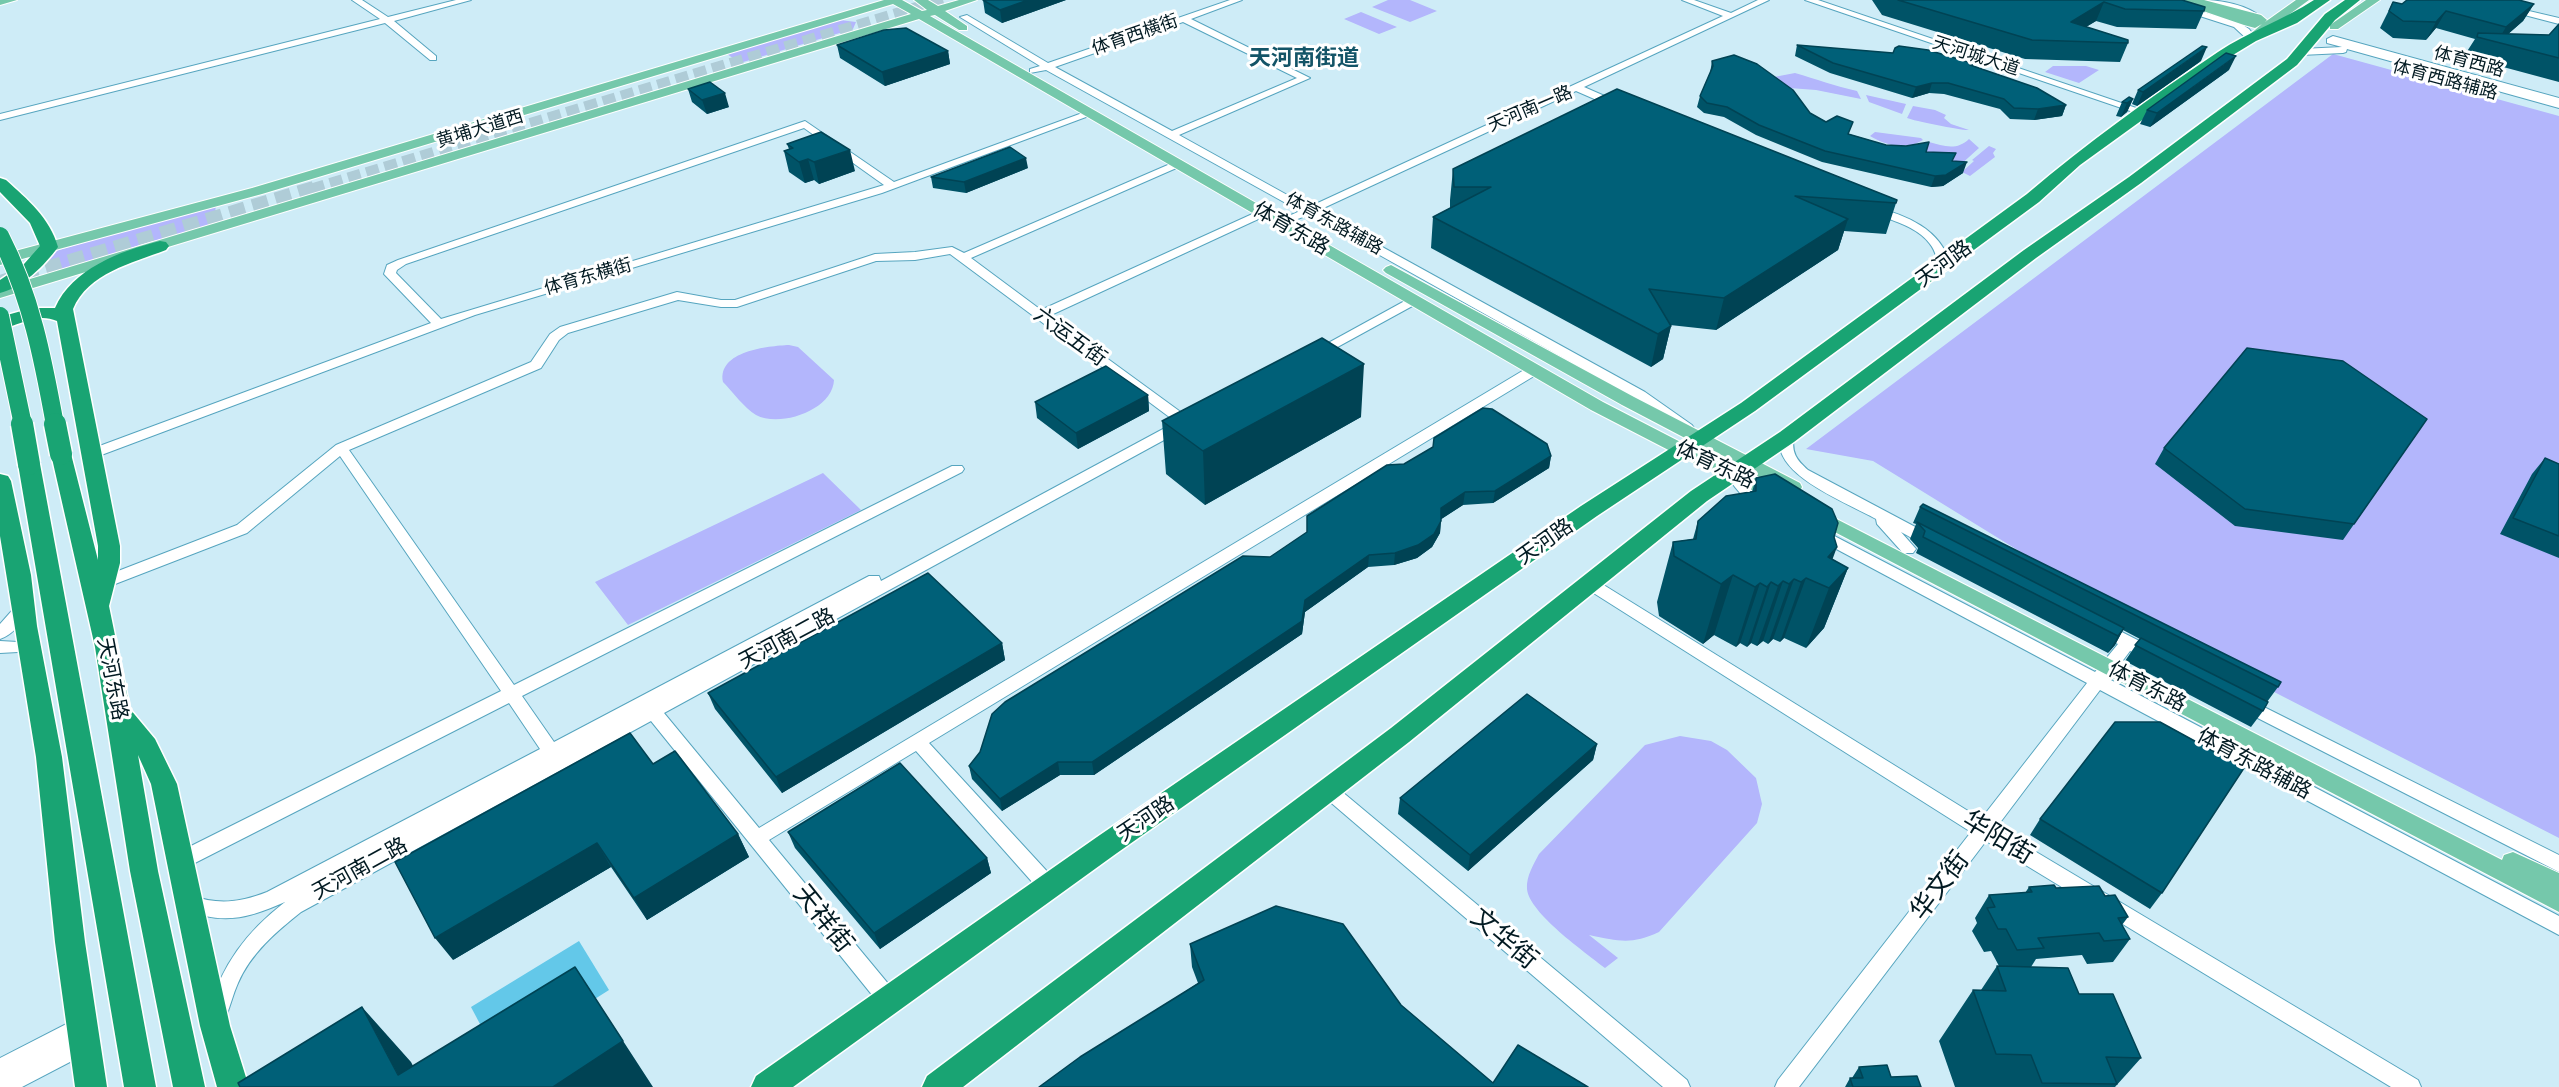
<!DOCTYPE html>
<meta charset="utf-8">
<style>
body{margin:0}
canvas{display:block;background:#ceecf7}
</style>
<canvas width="2559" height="1087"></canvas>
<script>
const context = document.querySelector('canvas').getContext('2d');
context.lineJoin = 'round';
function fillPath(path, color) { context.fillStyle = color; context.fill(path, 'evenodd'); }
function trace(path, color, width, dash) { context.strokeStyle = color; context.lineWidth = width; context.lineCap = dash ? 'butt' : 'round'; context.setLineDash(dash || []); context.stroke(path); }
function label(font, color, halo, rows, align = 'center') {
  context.font = font + ' Montserrat,"Noto Sans SC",sans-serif'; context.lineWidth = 6; context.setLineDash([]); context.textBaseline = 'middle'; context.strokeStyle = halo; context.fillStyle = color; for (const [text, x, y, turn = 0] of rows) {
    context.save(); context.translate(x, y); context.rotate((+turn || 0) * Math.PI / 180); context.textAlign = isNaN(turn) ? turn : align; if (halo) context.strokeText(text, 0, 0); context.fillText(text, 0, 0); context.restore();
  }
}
const green = new Path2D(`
 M1388 0H1410L1437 11 1410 22 1372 7Z
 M1361 12 1397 27 1379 34 1344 19Z
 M840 20 856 22 853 29 740 63 727 54Z
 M2333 54 2559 116V838L2120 613 1873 461 1806 449Z
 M2053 66H2086L2099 70 2079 83 2045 72Z
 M1795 73C1816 79 1835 86 1857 91L1861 99 1816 90 1789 88 1774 77Z
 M1866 95 1906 104 1902 114 1869 102Z
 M1913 106 1935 110 1946 115 1944 118 1951 124 1969 130C1964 131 1914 121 1907 118Z
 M1875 132 1921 138 1923 140C1905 151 1888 146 1870 136Z
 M1969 139 1979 148 1958 167 1915 151 1929 142C1943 146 1957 151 1969 139Z
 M1989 146 1996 149 1993 153 1995 157 1970 176 1962 172 1974 161 1972 160Z
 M216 204 215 214 225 221 52 272 42 255Z
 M789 345 798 347 834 380C833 410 780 428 756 415 744 408 733 392 723 382 717 351 768 346 789 345Z
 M823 473 861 510 628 625 595 582Z
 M1680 736 1711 741 1727 750 1756 778 1762 804 1757 823 1659 932C1631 945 1619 941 1589 935L1618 958 1605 968C1586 953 1529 913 1527 889 1526 876 1534 864 1539 854L1645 745Z`);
const water = new Path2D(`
 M579 941 609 990 499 1060 471 1007Z`);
const majorTunnelFar1 = new Path2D(`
 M312 190 945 0`);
const majorTunnel = new Path2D(`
 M0 283 317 188`);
const minor = new Path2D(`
 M352 0H362L388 17 456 0H471L394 21 436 56V60H430L385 23 0 120V114L380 19Z
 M1230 0H1242L1191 19 1310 78 1179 135 1309 207 1723 16 1682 0H1694L1731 13 1758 0H1769L1584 87 1623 104V108H1615L1576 91 1317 211 1645 392 1692 425 1694 428 1692 431H1682L1635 398 1308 215 1295 220 1291 219V215L1300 211 1046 70 1030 73V69L1040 66 960 17 967 15 1048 63ZM1183 22 1297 78 1172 131 1055 67Z
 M1805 0H1818L2148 112 2139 114Z
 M2150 0H2163L2240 23 2249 29 2256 38 2248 40 2234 27Z
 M2203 0C2221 0 2247 5 2261 17L2254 19Z
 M2467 0H2482L2559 18V24Z
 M2333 36 2559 98V108L2347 49 2346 52 2343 53 2301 55 2296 52 2301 49 2342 47 2327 43V39Z
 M1085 112 1094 114 882 193 475 315 96 457H86L84 454 86 451 431 323 384 274 387 265 398 260 805 121 894 182ZM804 128 884 185 441 319 396 273 397 270 406 264Z
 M1177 161 1182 164 1181 166 971 258 1041 310 1259 211H1267V215L1049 316 1182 413 1184 416 1182 419H1172L950 254 915 260 876 261 737 307H721L678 300 568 333 559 340 541 368 349 450 514 685 952 466H962L964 469 962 472 522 696 554 742 869 576H879L881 581 1176 422H1186L1188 425 1186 428 664 713 759 828 1529 367H1539L1540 370 1539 373 929 743 1055 880 1057 886 1055 892 1048 894 1041 892 916 751 769 840 895 992 898 999 895 1006 888 1008 881 1006 651 721 301 912C276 932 251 953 238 983 233 994 230 1007 225 1019L218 1021 211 1019 208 1012C222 965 246 932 285 902 247 919 222 925 183 909L180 903 183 897 190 895C217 905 239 903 267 892L540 749 509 703 187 867 180 869 173 867 171 861 173 855 501 691 340 456 247 533 110 586H100L97 582 100 578 237 525 336 445 531 362 550 334 560 327 677 292 721 300H735L875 254 915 252 952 247 964 253Z
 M1874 207C1906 215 1941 229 1950 264L1948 266H1940C1936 259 1936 251 1930 244 1917 226 1890 220 1870 212L1868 210Z
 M1412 297 1418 301 1416 304 1321 356H1311L1310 353Z
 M1787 433 1794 437C1791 453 1797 460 1808 470L1936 538 1938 542 1936 546H1926L1901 532 1916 549 1913 553H1903L1877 524 1876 519C1848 503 1772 475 1780 437Z
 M1733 469C1742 472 1744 481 1751 487 1758 493 1766 497 1771 504L1769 507C1752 512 1734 487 1726 474Z
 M1817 527 2095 672 2118 644 2096 633 2094 629 2096 625H2108L2159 651 2161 655 2159 659 2153 661 2130 651 2109 679 2559 916V935L2100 690 1996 828 2418 1080 2421 1087H2391L1986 841 1799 1087H1775L1778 1080 1971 832 1584 587 1581 583 1584 579H1594L1981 819 2087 683 1812 536 1810 532Z
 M22 604 28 606 30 610C23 621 13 635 0 639V624L16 606Z
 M0 641 36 643 38 647 36 651 0 653Z
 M2246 698 2559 855V872L2240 709 2238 704 2240 699Z
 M1328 783 1334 785 1687 1080 1690 1087H1663L1322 795 1319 790 1322 785Z
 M82 1016 89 1019 92 1026 86 1035 91 1037 94 1044 91 1051 22 1087H0V1058Z`);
const major = new Path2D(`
 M0 0H17L0 5Z
 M884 0H902L922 11 927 10 914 0H928L938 6 959 0H977L945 11 967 26V30H959L935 15 930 16 1603 402 1694 449 1785 491 1787 495 1785 499 1778 501 1771 499 1682 457 1591 410 919 19 0 298V288L911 14 893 4 262 194 0 265V255L252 188Z
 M2171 0H2204L2261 15 2267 20 2265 22 2296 0H2309L2254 40 2248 36 2262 24 2255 28 2244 25Z
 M2366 0H2380L2338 29H2330V25Z
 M1391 265 1634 397 1800 483 1802 487 1800 491H1786L1622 405 1386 273 1383 270 1386 267Z
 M1815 508 2502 860 2504 855 2513 852 2559 873V912L1808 518 1805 514 1808 510Z`);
const highway = new Path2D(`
 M2314 0H2330L2297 23 2256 41 2228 58 2080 165 2039 202 1755 411 1597 516 1117 853 793 1087H751L756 1076 1097 837 1581 506 1741 403 2027 194C2087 143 2152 96 2218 52 2248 32 2283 20 2314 0Z
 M2345 0H2360L2335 20 2297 65 2141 183 2036 258 1794 442 1707 501 1409 742 963 1087H922L927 1076 1391 728 1691 491 1780 432 2024 250 2129 177 2287 59 2325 14Z
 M0 178 6 180C27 199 50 218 58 247 45 265 22 288 0 293V280L24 264 40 246 30 223 0 192Z
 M160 241 166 242 169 246 166 250C132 263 88 273 73 309L120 546V563L109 606 130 709 155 739 177 784 230 1026 249 1087H217L200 1026 151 784 138 755 158 871 205 1087H173L130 871 95 647 51 454 54 449 61 447 68 449 71 454 98 560V546L57 321C37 312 19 325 0 330V317L32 308H55C72 269 120 251 160 241Z
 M29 457 36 459 40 464 156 1087H124L18 464 22 459Z
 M0 474 8 476 11 481 31 575 37 626 62 757 85 942 107 1087H75L55 942 36 757 0 536Z`);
const highwayBridgeFar1 = new Path2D(`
 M0 236C31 296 43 359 55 425
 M0 316 23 425`);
const highwayBridge = new Path2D(`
 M22 424 29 464
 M55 424 61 454`);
const wall = new Path2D(`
 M983 0H1066L1002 23 985 13Z
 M1872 0H2182L2204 11 2196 29 2117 27 2096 21 2086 27 2128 43 2120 62 2025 59 1882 15Z
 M2393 2 2402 4H2534L2523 21 2508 34 2549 35 2559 24V82L2466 57V53L2475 39 2436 28 2426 40 2393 38 2380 28Z
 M837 45 948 51 950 64 885 86 840 58Z
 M1797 45 1975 64 1974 67 2066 105 2062 116 2034 120 2010 119 2000 109 1944 94 1929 93 1912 98 1830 73 1795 56Z
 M1712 61 1810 113 1849 134 1886 145 1926 152 1953 161 1963 173 1943 186 1931 187 1822 162 1756 135 1724 117 1704 113 1697 107 1700 96 1710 73Z
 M2201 61 2137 106 2132 104 2138 90Z
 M2229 70 2150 127 2140 124 2147 110Z
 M688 89 729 107 707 114 692 102Z
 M2133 99 2127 112 2121 117 2116 116 2122 102Z
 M787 144 855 171 819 184 814 180 805 183 789 172 784 151 789 149Z
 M1028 168 966 193 933 188 931 177Z
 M1453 169 1897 200 1886 234 1844 231 1838 250 1716 330 1670 325 1671 326 1663 359 1651 367 1431 248 1433 217 1450 208V200Z
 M1148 395 1149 411 1078 449 1037 418 1035 402Z
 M1361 417 1205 505 1166 474 1162 421Z
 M2427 419 2343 540 2235 526 2155 464 2164 448Z
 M1551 456 1549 468 1493 503 1463 505 1441 519 1440 533 1432 547 1417 558 1394 565 1368 567 1305 612 1302 634 1094 775H1060L1002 811 972 779 969 766 1270 557Z
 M2545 458 2559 464V558L2500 534 2532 474Z
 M1756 478 1834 537 1832 559 1848 568 1824 628 1806 648 1784 638 1780 642 1773 639 1768 644 1763 641 1757 646 1751 643 1747 647 1740 643 1736 647 1714 635 1703 644 1659 616 1657 602 1673 542 1693 539 1698 521 1752 492Z
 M1920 507 2278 687 2267 702 2263 711 2251 727 2125 661 2140 639 2123 630 2115 645 2108 653 1916 553 1918 548 1910 539 1916 524 1913 523Z
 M1002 643 1005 660 782 793 715 709 708 693Z
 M1597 744 1593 760 1468 871 1398 814 1400 798Z
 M653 764 738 834 749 857 647 920 611 867 453 960Z
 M2040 819 2162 893 2150 909 2030 835Z
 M788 832 987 858 991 873 880 949 795 848Z
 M2029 887 2056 888 2105 896 2128 917 2122 925 2130 939 2113 962 2087 964 2082 955 2036 959 2031 967 2079 994 2141 1058 2115 1087H1955L1939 1041 1973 990H1981L1997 966H1999L1991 951 1984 952 1972 931 1977 923 1975 918 1989 895 2025 893Z
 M1190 944 1401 1005 1493 1083 1039 1087 1198 983 1192 967Z
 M1859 1067 1891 1077 1921 1087H1845L1850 1078H1852Z`);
const shadedWall = new Path2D(`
 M1028 0H1066L1002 23 1000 10Z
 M2104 2 2096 21 2064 40 2071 22Z
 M2534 4 2523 21 2498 43 2497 42 2506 27Z
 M2446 11 2436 28 2426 40 2436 22Z
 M2207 47 2201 61 2137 106 2143 92Z
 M948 51 950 64 885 86 882 72Z
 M2236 56 2229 70 2150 127 2157 113Z
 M1932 83 1929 93 1912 98 1916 87Z
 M725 93 729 107 707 114 702 100Z
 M2133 99 2127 112 2121 117 2127 103Z
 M2066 105 2062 116 2034 120 2038 109Z
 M850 150 855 171 819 184 814 162Z
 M1026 158 1028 168 966 193 964 182Z
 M808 159 814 180 805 183 799 162Z
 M1967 162 1963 173 1943 186 1931 187 1935 176Z
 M1848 219 1838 250 1716 330 1724 298Z
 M1671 326 1663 359 1651 367 1658 334Z
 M1364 364 1361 417 1205 505 1203 451Z
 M1148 395 1149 411 1078 449 1076 433Z
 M1551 456 1549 468 1493 503 1495 491Z
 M1465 492 1463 505 1440 520 1441 508Z
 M1441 521 1440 533 1432 547 1417 558 1394 565 1395 553Z
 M1837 547 1823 585 1828 557Z
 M1369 555 1368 567 1305 612 1302 634 1094 775 1092 762 1305 600Z
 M1848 568 1824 628 1806 648 1829 588Z
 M1733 575 1714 635 1703 644 1721 584Z
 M1806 578 1784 638 1780 642 1801 582Z
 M1794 579 1773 639 1768 644 1789 584Z
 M1783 581 1763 641 1757 646 1778 586Z
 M1771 582 1751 643 1747 647 1767 587Z
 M1760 583 1740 643 1736 647 1755 587Z
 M2124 628 2115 645 2108 653 2118 636Z
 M1002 643 1005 660 782 793 776 777Z
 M1597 744 1593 760 1468 871 1470 855Z
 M1058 762 1060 775 1002 811 1000 799Z
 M738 834 749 857 647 920 634 898Z
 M597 843 611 867 453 960 435 938Z
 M987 858 991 873 880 949 874 933Z
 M575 967 653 1087H553Z
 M362 1007 411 1062 424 1087 398 1075Z`);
const building = new Path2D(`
 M983 0H1028L1000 10Z
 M1898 0H2182L2205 7 2204 11 2125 9 2104 2 2071 22 2128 40V43L2032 40Z
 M2407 0H2519L2534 4 2506 27 2446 11 2436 22 2403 21 2389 11 2393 2 2402 4Z
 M2559 24V58L2477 37 2478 33 2549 35Z
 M906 28 948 51 882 72 837 45 884 30Z
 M1797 45 1893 53 1895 48 1899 46 1928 50 1975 64 1970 65 2037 88 2066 105 2038 109 2014 108 2004 99 1948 83H1932L1916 87 1833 63Z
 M2202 46 2207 47 2143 92 2138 90Z
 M2226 53 2236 56 2157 113 2147 110Z
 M1734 55 1757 64 1793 90 1810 113 1826 122 1837 116 1853 122 1848 134 1886 145 1906 146 1929 142 1926 152 1956 153 1952 161 1967 162 1946 175 1935 176 1825 151 1759 125 1727 107 1707 103 1700 96 1713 66 1712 61Z
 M710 82 725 93 702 100 688 89Z
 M1617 89 1897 200 1896 203 1795 196 1848 219 1724 298 1649 289 1671 326 1658 334 1433 217 1491 187H1454L1453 169Z
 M2129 97 2133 99 2127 103 2122 102Z
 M821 132 850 150 814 162 808 159 799 162 784 151 793 148 787 144Z
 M1010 147 1026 158 964 182 931 177Z
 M1322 338 1364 364 1203 451 1162 421Z
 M2247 348 2343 361 2427 419 2354 524 2245 509 2164 448Z
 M1106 366 1148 395 1076 433 1035 402Z
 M1483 408 1492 409 1547 444 1551 456 1495 491 1465 492 1441 508V521L1434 534 1418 545 1395 553 1369 555 1305 600 1302 621 1092 762H1058L1000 799 969 766 980 752 992 714 1005 702 1243 556 1270 557 1307 532V516L1387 465 1404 464 1433 447 1434 438Z
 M2545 458 2559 464V536L2513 518Z
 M1775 474 1832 509 1838 523 1834 537 1837 547 1828 557 1848 568 1829 588 1806 578 1801 582 1794 579 1789 584 1783 581 1778 586 1771 582 1767 587 1760 583 1755 587 1733 575 1721 584 1674 556 1673 542 1696 539 1698 521 1726 496 1756 491V478Z
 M1923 504 2281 682 2278 687 1920 507Z
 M1917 522 2124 628 2118 636 1923 537 1925 531Z
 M928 573 1002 643 776 777 708 693Z
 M2141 638 2268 702 2263 711 2135 645Z
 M1527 694 1597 744 1470 855 1400 798Z
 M2115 722H2160L2244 768 2162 893 2040 819Z
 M630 733 653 764 675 751 738 834 634 898 597 843 435 938 395 862Z
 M900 763 987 858 874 933 788 832Z
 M2054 885 2056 888 2099 886 2105 896 2115 895 2128 917 2118 918 2130 939 2104 941 2099 933 2038 938 2044 948 2017 950 2006 929H1998L1987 908 1995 907 1989 895 2032 892 2029 887Z
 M1276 906 1343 924 1401 1005 1493 1083 1518 1045 1588 1087H1039L1080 1057 1204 980 1190 944Z
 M1997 966 2068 968 2079 994H2113L2141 1058 2106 1057 2117 1084 2042 1083 2031 1055 1996 1054 1973 990 2006 991Z
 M575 967 623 1041 553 1087H240L238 1083 362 1007 398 1075Z
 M1887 1065 1891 1077 1917 1076 1921 1087H1853L1850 1078H1863L1859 1067Z`);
const farStreetnames = [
 ["体育西横街",1135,35,-19],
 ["天河城大道",1976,56,18],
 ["体育西路",2469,62,15],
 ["体育西路辅路",2445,80,15],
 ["天河南一路",1530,109,-23],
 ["黄埔大道西",480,129,-17],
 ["体育东路辅路",1334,224,29],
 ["体育东横街",588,277,-16]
];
const streetNames = [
 ["体育东路",1291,229,30],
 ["天河路",1944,264,-36],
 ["六运五街",1070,337,36],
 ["体育东路",1715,465,25],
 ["天河路",1545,542,-35],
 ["天河南二路",787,639,-28],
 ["天河东路",112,679,79],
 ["体育东路",2147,687,27],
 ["体育东路辅路",2254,764,28],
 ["天河路",1146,819,-34],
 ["天河南二路",360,869,-29]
];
const farDistrictnames = [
 ["天河南街道",1304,59]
];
const nearStreetnames = [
 ["华阳街",1998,838,31],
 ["华文街",1940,886,-53],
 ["天祥街",823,919,51],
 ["文华街",1504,939,40]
];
fillPath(green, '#b3b6fc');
fillPath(water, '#63c8e9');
trace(majorTunnelFar1, '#afccd7', 13, [13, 6]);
trace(majorTunnel, '#afccd7', 16, [16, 8]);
trace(minor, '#56a5bf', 2);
trace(major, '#fff', 2);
trace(highway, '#fff', 3);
fillPath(minor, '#fff');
fillPath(major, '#75c8ab');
fillPath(highway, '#19a473');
trace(highwayBridgeFar1, '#fff', 20, []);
trace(highwayBridge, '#fff', 25, []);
trace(highwayBridgeFar1, '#19a473', 18);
trace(highwayBridge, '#19a473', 22);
fillPath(wall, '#005367');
fillPath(shadedWall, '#004354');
fillPath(building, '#006078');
trace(building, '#004354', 1.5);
label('18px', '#021a22', '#fff', farStreetnames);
label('21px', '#021a22', '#fff', streetNames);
label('bold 22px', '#135467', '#fff', farDistrictnames);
label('26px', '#021a22', '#fff', nearStreetnames);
</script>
